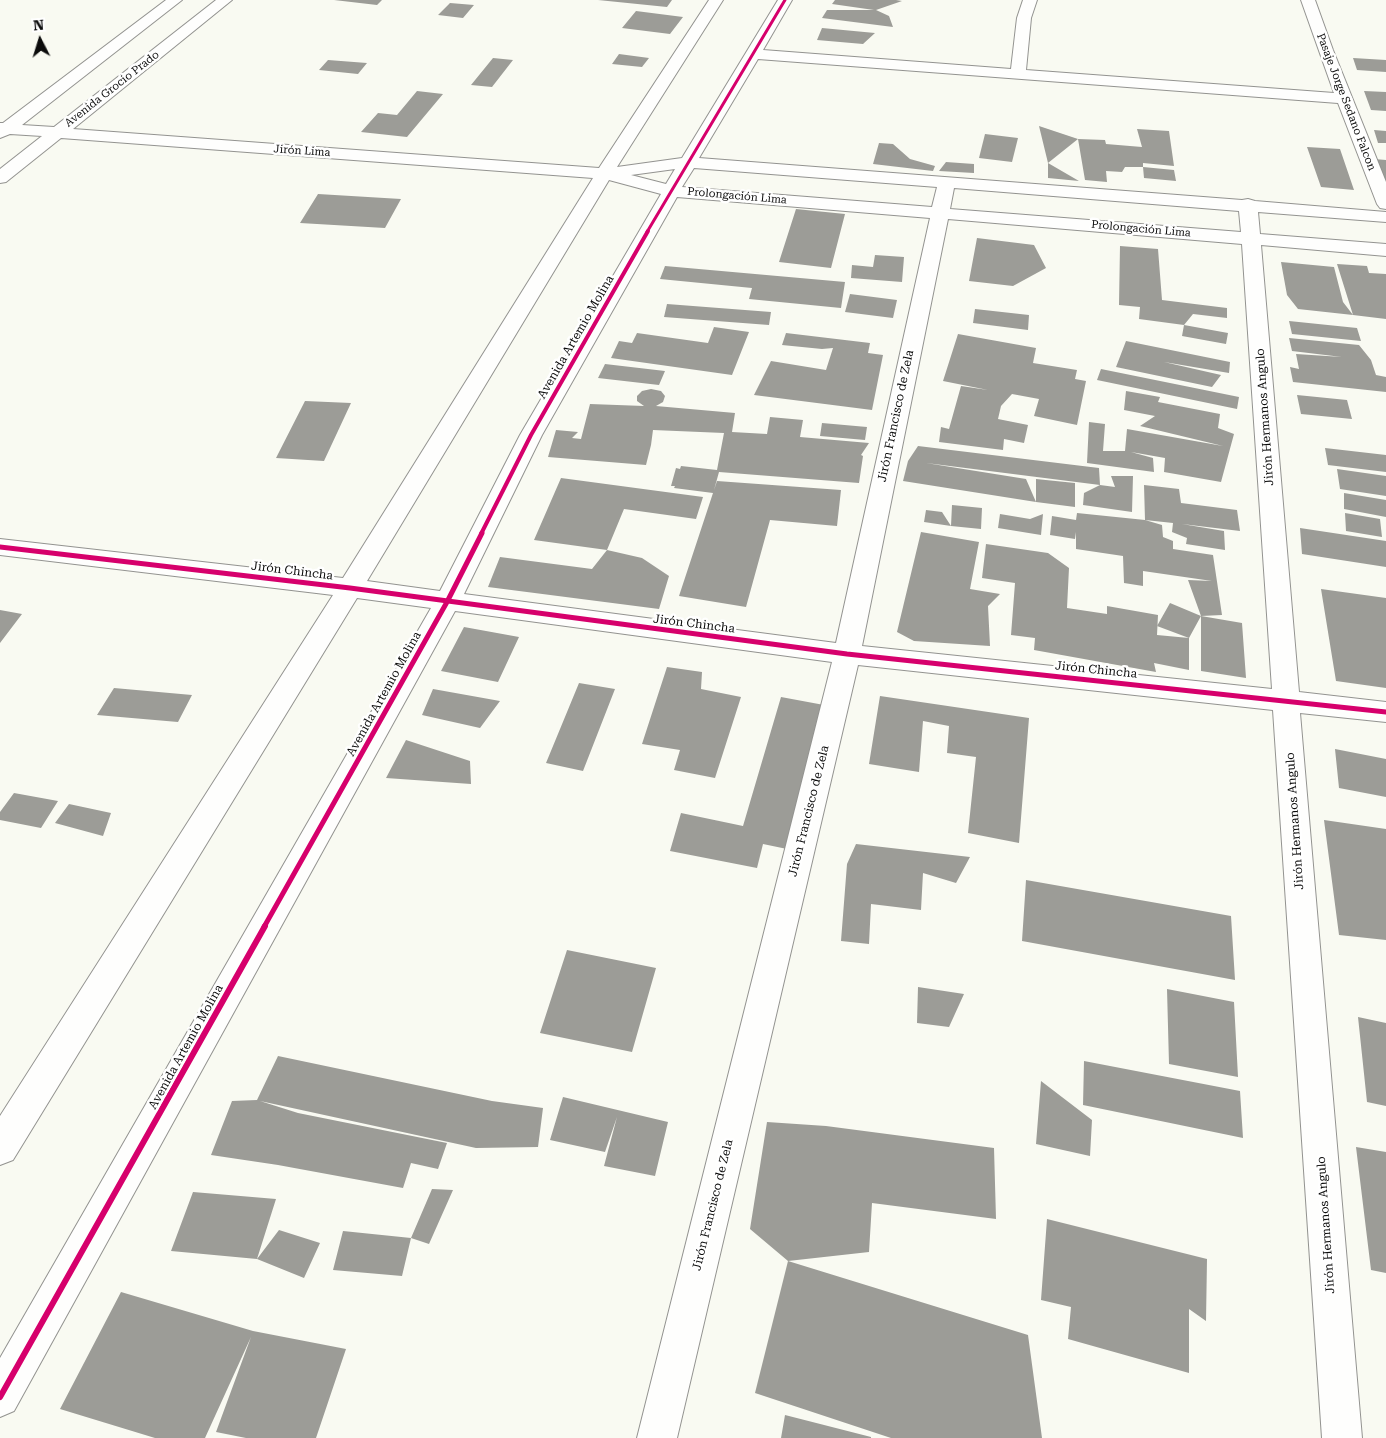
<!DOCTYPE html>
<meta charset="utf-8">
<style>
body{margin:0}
#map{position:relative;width:1386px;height:1438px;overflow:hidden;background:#f9faf2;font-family:"Roboto Serif",serif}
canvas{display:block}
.north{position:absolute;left:15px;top:15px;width:50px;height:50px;-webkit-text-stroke:4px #fff;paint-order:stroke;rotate:355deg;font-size:14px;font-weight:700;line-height:20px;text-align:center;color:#0c0c0c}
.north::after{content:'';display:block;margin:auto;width:18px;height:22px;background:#0c0c0c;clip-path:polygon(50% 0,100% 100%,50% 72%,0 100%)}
</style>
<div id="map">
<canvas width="1386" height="1438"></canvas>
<div class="north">N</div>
</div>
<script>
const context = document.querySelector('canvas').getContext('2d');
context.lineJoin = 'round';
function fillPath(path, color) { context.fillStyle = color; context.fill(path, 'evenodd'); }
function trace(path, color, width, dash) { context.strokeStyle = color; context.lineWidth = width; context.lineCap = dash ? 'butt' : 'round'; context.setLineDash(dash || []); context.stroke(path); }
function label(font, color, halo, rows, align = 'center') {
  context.font = font + ' "Roboto Serif",serif'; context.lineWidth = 5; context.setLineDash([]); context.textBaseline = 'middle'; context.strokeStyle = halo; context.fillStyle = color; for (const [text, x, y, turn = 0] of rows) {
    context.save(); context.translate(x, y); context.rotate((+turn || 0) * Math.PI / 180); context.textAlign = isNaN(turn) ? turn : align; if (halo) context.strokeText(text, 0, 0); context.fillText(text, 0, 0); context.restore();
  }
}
const building = new Path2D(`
 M334 0H382L377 5Z
 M598 0H672L667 7Z
 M835 0H896L902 1 876 10 889 16 893 27 822 18 827 10H874L832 4Z
 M450 3 474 5 463 18 438 15Z
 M636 11 683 17 670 34 622 28Z
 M822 28 875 33 863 44 817 40Z
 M619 54 649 58 642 67 612 64Z
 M493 58 513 60 492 87 471 85Z
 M1353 58 1386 60V72L1357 70Z
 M328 60 367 63 358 74 319 70Z
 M417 91 443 94 407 137 361 132 378 113 397 115Z
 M1364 91 1386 92V111L1371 110Z
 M1039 126 1078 139 1048 163 1079 181 1048 178V163Z
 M1137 129 1169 131 1174 166 1143 163V167H1125L1122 172 1106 171 1107 182 1085 180 1078 139 1105 140 1106 144 1142 147Z
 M1374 130 1386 131V143H1378Z
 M985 134 1018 138 1012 162 979 158Z
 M879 143 893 144 910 159 935 166 933 171 873 164Z
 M1307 147 1340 149 1354 190 1321 187Z
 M1374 159 1386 160V183Z
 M946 162 974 164V173L939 171Z
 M1143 167 1174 170 1176 181 1144 178Z
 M318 194 401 199 385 228 300 223Z
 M796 209 845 214 831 268 779 262Z
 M977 238 1034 245 1046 268 1013 286 969 281Z
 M1120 246 1158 249 1162 300 1227 308V318L1193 314 1184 325 1228 333 1226 344 1182 336 1184 325 1139 319 1140 307 1119 305Z
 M875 255 904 257 902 282 851 278 852 265 873 267Z
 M1281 262 1334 267 1343 302 1353 315 1298 309 1287 295Z
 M1337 264 1367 266 1369 273 1386 274V319L1353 315Z
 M665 266 845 282 841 308 749 299 752 288 660 279Z
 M850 294 897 300 893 318 845 312Z
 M667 304 771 312 769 325 664 317Z
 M975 309 1029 315 1028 330 973 323Z
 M1289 321 1357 328 1361 341 1292 334Z
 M714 327 749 332 732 375 611 358 619 341 632 343 637 333 708 343Z
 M786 333 870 343 868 353 883 355 872 410 754 395 771 361 826 370 833 348 822 349 782 345Z
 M958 334 1036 348 1033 363 1077 370 1075 379 1086 381 1077 425 1034 416 1039 399 1012 394 1001 406 998 419 1028 425 1024 443 1004 439 1003 450 939 442 941 427 949 429 961 386 988 390 943 381Z
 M1289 338 1359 345 1371 360 1376 375 1386 377V392L1293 382 1290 367 1299 369 1296 354 1342 357 1292 351Z
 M1126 341 1230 362 1229 373 1164 362 1221 375 1212 387 1116 367Z
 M605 364 665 371 659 385 598 378Z
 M1101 369 1239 397 1237 409 1097 380Z
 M651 389 661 391 665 396 663 402 656 406 735 413 732 432 767 434 770 417 803 420 800 437 869 443 861 455 863 456 859 483 719 472 714 490 717 481 841 490 837 526 770 520 746 607 679 596 713 493 674 488 675 486H671L676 468 680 469 681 466 717 470 724 433 653 430 651 445 646 465 548 457 556 430 578 432 572 438 581 439 590 404 644 406 637 401V396L642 391Z
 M1126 391 1160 397 1158 402 1220 414 1218 428 1234 434 1221 482 1164 472 1165 458 1131 452 1153 458 1154 472 1087 463 1089 422 1105 424 1103 451H1125L1127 429 1223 446 1140 426 1155 416 1124 410Z
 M1297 395 1347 400 1352 419 1301 414Z
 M305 401 351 403 324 461 276 458Z
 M822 423 867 427 865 440 820 436Z
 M918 446 1099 468 1100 485 1115 487 1111 476H1133L1132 512 1083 505 1084 493 1100 485 926 463 1026 479 1036 502 903 481 908 461Z
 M1325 448 1386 455V472L1328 465Z
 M1337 469 1386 476V496L1340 489Z
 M561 478 703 497 696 519 624 509 607 550 642 558 669 576 659 609 488 587 500 557 592 569 607 550 534 540Z
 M1036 479 1075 483V507L1036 502Z
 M1144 485 1179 489 1181 503 1237 510 1240 531 1182 524 1224 531 1225 550 1186 544 1187 538 1172 532 1173 523 1145 520Z
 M1344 493 1386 500V517L1344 509Z
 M952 505 982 508 981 529 951 526 924 522 926 510 942 512 951 526Z
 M1077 513 1145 520 1162 525 1163 537 1173 541V549L1213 555 1222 615 1201 616 1242 623 1246 678 1201 671V616L1189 638 1157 626 1170 603 1201 616 1188 580 1212 581 1143 571V586L1124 583 1123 556 1076 549V532L1075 539 1050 535 1052 516 1076 520Z
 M1345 513 1380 519 1382 537 1346 531Z
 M1000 514 1030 519 1043 514 1041 535 998 528Z
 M1300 528 1386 541V567L1302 554Z
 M921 532 979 542 970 589 1000 594 988 606 990 646 914 641 897 632Z
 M986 544 1048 553 1069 568 1067 608 1107 614V606L1158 615 1157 635 1189 638V670L1154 663 1156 672 1034 650 1035 638 1011 635 1015 583 982 578Z
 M1321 589 1386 598V688L1336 681Z
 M0 610 22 614 0 643Z
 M464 627 519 637 498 682 441 671Z
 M667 667 702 672 701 689 741 697 715 778 674 770 680 750 642 744Z
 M579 683 615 689 583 771 546 763Z
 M114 688 192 695 178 722 97 715Z
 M433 689 500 701 480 728 422 715Z
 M880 696 1029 718 1019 843 968 833 976 757 947 753 949 726 923 721 919 772 869 764Z
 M781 697 824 705 787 849 763 844 757 868 670 851 681 813 743 826Z
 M406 740 470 761 471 784 386 778Z
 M1335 749 1386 759V797L1339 788Z
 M14 793 58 801 41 828 0 820V812Z
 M69 804 111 813 103 836 55 823Z
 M1324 820 1386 829V940L1339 935Z
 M856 844 970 857 956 883 923 873 921 910 871 904 869 944 841 941 847 864Z
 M1026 880 1231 916 1235 980 1022 941Z
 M567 950 656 968 632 1052 540 1033Z
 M918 987 964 994 949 1027 917 1023Z
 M1167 989 1234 1002 1238 1077 1169 1064Z
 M1358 1017 1386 1023V1106L1367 1102Z
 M278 1056 492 1101 543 1108 538 1147 476 1148 260 1101 298 1113 447 1143 438 1169 411 1163 403 1188 278 1165 211 1155 232 1101 257 1100Z
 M1084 1061 1240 1091 1243 1138 1083 1105Z
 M1041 1081 1092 1120 1090 1156 1036 1144Z
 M563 1097 668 1122 655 1176 604 1166 617 1117 605 1152 550 1140Z
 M767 1122 826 1126 994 1148 996 1219 872 1203 869 1252 788 1261 750 1229Z
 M1356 1147 1386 1152V1273L1371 1270Z
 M432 1189 453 1190 429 1244 411 1238Z
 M193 1192 276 1199 257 1259 279 1230 320 1243 304 1278 257 1259 171 1251Z
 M1047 1219 1207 1259 1206 1321 1189 1309V1373L1068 1339 1071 1307 1041 1300Z
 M343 1231 411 1238 402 1276 333 1270Z
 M788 1261 1028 1335 1042 1438H891L755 1393Z
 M121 1292 253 1331 346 1349 316 1438H246L216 1432 251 1337 205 1438H155L60 1409Z
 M785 1415 871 1437V1438H781Z`);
const minor = new Path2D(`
 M166 0H182L22 125 54 127 216 0H232L73 129 599 168 709 0H723L617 167 682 158 778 0H792L763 50 1011 69 1017 18 1023 0H1037L1031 18 1026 70 1334 93 1301 0H1315L1333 50 1386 182V209L1380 208 1377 204 1338 103 758 59 699 158 1242 200 1248 199 1255 201 1386 212V222L1258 212 1260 234 1386 244V256L1261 245 1299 692 1386 702V722L1300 713 1362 1438H1322L1273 710 858 665 677 1438H637L832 662 455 611 14 1411 0 1417V1358L431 608 357 598 13 1160 0 1165V1116L333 595 0 555V539L343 578 593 178 61 138 6 182 0 183V169L42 136 10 134 0 138V123H3ZM694 168 937 187 932 207 682 187ZM675 169 666 184 631 175ZM609 180 661 194 520 435 440 591 367 581ZM954 188 1239 211 1241 232 950 209ZM677 197 930 218 836 643 464 594 542 435ZM948 219 1242 244 1272 689 862 646Z`);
const cyclewayFar3 = new Path2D(`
 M647 232 785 0`);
const cyclewayFar2 = new Path2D(`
 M481 534 531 435 648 231`);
const cyclewayFar1 = new Path2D(`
 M0 547 350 588 847 654 1386 712
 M264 927 447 602 482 533`);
const cycleway = new Path2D(`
 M0 1397 265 926`);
const farStreetnames = [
 ["Avenida Grocio Prado",112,89,-38],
 ["Pasaje Jorge Sedano Falcon",1346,102,69],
 ["Jirón Lima",302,151,4],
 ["Prolongación Lima",737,196,5],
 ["Prolongación Lima",1141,229,5]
];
const streetNames = [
 ["Avenida Artemio Molina",576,337,-60],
 ["Jirón Francisco de Zela",896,416,-78],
 ["Jirón Hermanos Angulo",1265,417,-94],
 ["Jirón Chincha",292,571,7],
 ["Jirón Chincha",694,624,7],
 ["Jirón Chincha",1096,670,6],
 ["Avenida Artemio Molina",384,694,-61],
 ["Jirón Francisco de Zela",809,811,-76],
 ["Jirón Hermanos Angulo",1295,821,-94],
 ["Avenida Artemio Molina",186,1047,-61],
 ["Jirón Francisco de Zela",713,1205,-76],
 ["Jirón Hermanos Angulo",1326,1225,-94]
];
fillPath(building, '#9c9c97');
trace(minor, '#939390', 2);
fillPath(minor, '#fefefd');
trace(cyclewayFar3, '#d6006c', 3);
trace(cyclewayFar2, '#d6006c', 4);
trace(cyclewayFar1, '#d6006c', 5);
trace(cycleway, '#d6006c', 6);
label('11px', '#0c0c0c', '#fff', farStreetnames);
label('12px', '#0c0c0c', '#fff', streetNames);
</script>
